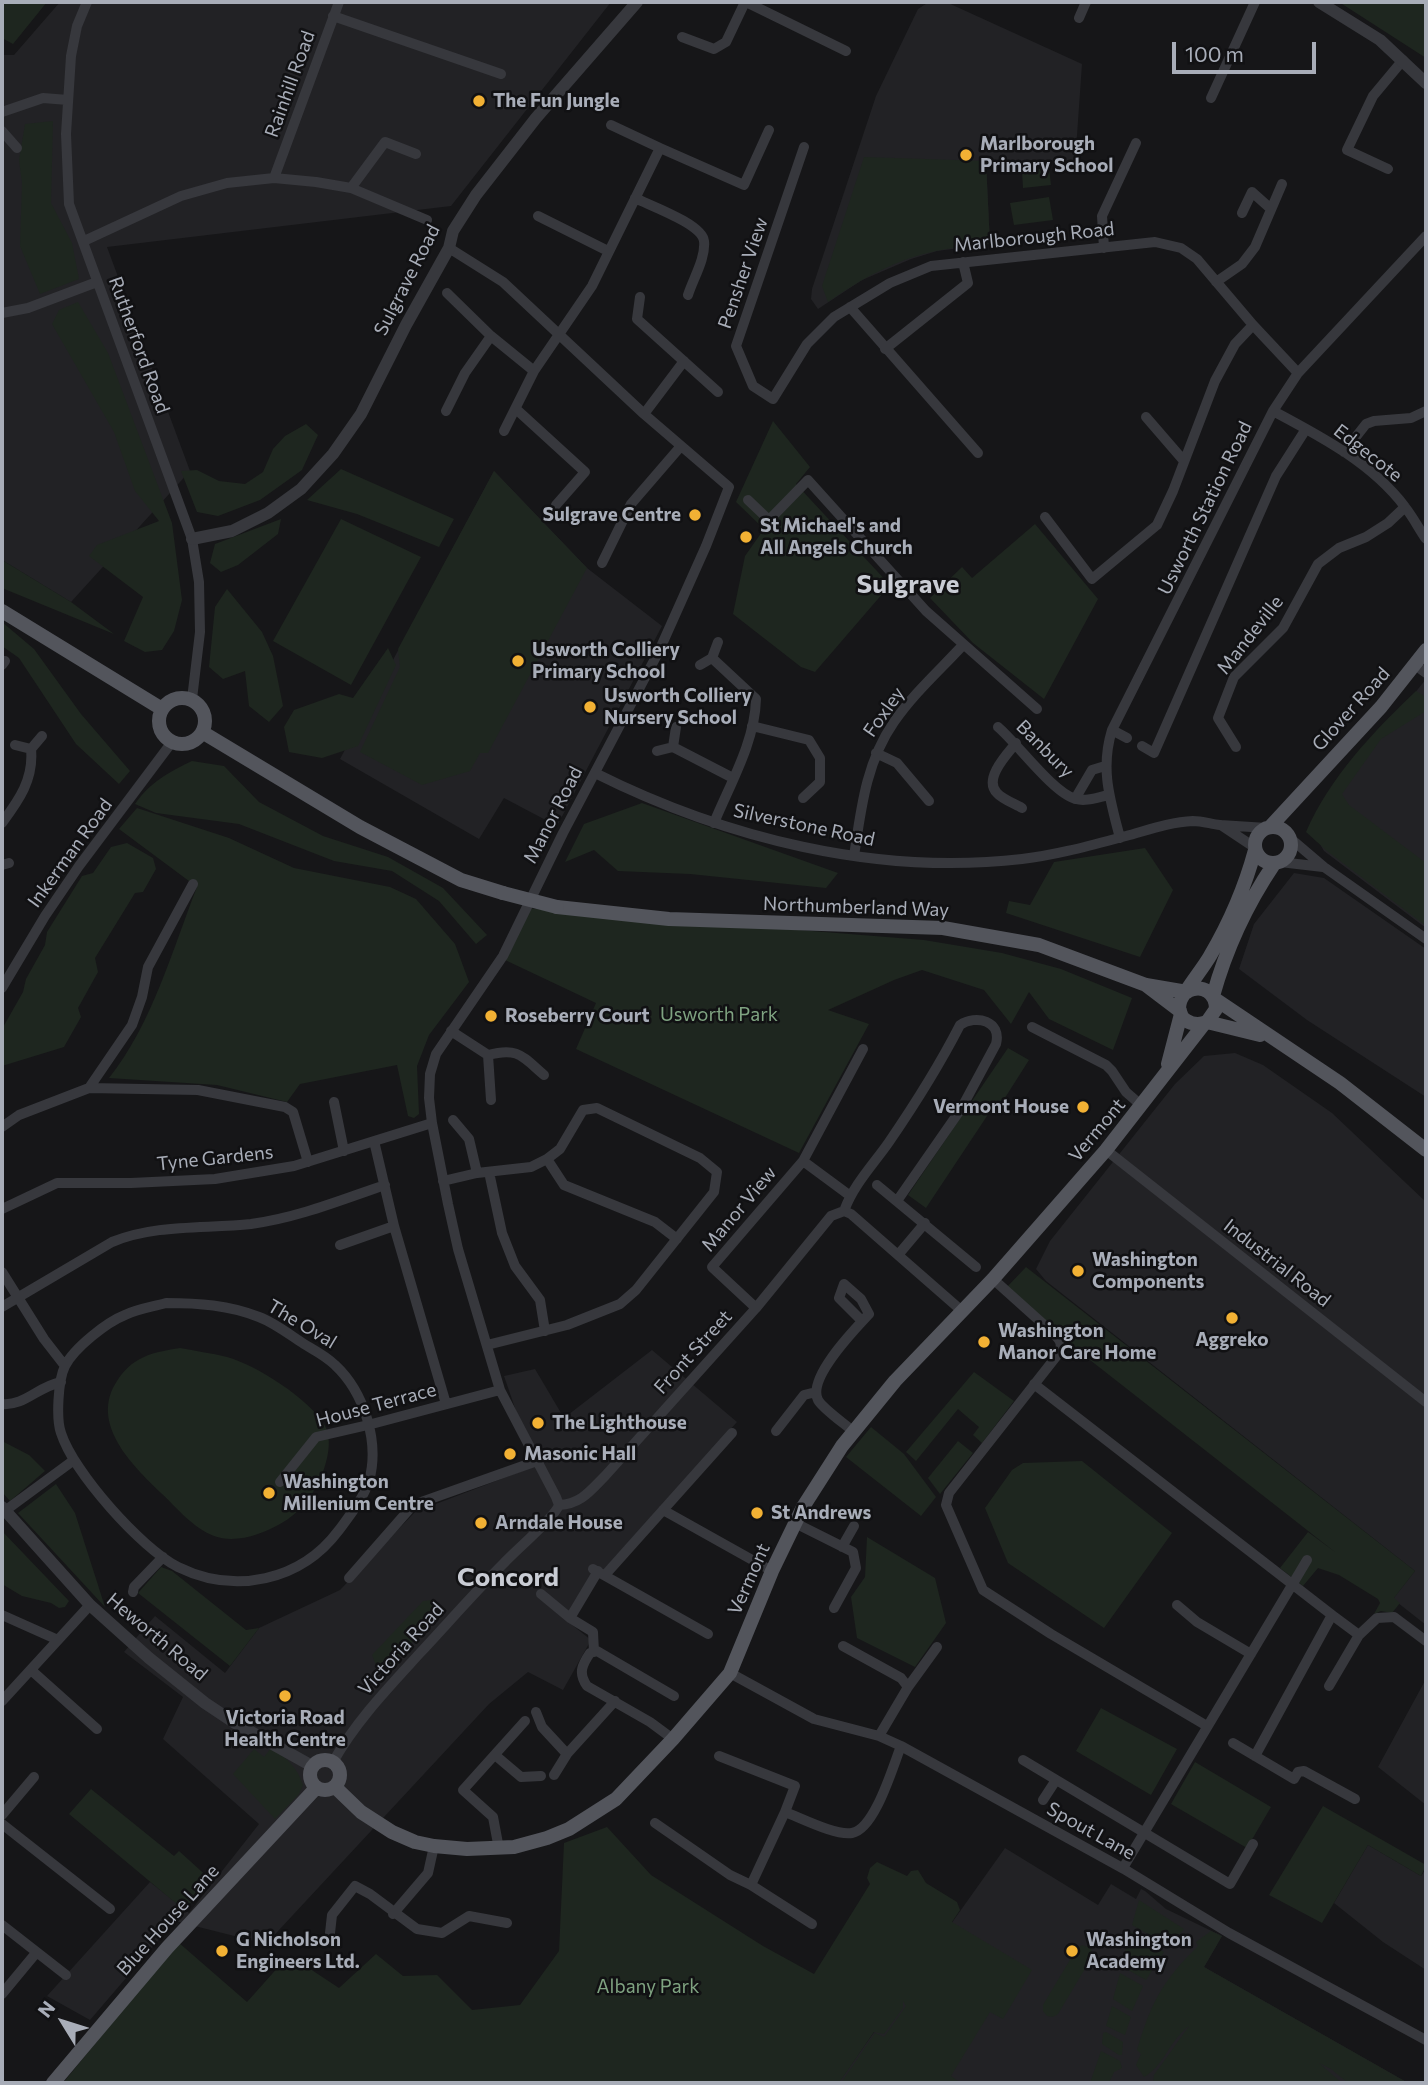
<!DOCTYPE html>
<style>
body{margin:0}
#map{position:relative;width:1428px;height:2085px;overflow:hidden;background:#161618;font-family:Commissioner,sans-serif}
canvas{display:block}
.frame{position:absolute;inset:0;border:4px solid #a8adb8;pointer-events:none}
.north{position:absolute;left:28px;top:1987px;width:70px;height:70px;-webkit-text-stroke:5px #111113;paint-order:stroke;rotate:308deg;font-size:19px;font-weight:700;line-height:28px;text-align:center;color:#a8adb8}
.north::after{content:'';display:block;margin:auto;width:24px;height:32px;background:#a8adb8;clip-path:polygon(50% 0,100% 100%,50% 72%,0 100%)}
.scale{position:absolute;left:1172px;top:42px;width:144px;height:32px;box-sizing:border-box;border:4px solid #a8adb8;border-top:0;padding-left:9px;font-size:21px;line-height:24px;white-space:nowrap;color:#a8adb8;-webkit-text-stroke:5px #111113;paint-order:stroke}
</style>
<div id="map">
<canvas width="1428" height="2085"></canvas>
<div class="frame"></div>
<div class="north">N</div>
<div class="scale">100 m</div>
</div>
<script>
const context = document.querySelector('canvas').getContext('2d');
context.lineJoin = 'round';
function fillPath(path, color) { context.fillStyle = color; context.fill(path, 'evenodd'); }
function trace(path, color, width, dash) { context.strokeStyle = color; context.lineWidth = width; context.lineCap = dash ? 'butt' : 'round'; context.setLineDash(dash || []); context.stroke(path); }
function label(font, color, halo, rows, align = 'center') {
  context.font = font + ' Commissioner,sans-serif'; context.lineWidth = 5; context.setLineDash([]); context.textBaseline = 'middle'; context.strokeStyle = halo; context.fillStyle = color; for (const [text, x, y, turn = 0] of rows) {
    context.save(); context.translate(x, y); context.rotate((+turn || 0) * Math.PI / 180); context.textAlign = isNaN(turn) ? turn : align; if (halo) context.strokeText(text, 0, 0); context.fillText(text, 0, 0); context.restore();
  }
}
const built = new Path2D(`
 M60 2H611L451 206 107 247 190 471 71 602 2 560V55H14Z
 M929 2H946L1082 64 1075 164 986 162 990 244 937 251 911 259 862 280 818 309 811 299 812 289 876 96 918 9Z
 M494 471 587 568 662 626 557 826 504 798 479 839 340 759Z
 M1426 679V928L1324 851 1312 830 1358 764Z
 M1294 873 1324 878 1426 949V1097L1307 1020 1239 969 1254 924Z
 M1235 1053 1263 1065 1332 1113 1426 1202V1625L1393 1599 1415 1571 1046 1281 1036 1269 1050 1241 1175 1084 1204 1056Z
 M652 1350 737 1422 596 1578 566 1620 591 1640 563 1690 528 1672 489 1704 266 1944 175 1921 90 2020 47 1996 150 1882 189 1913 259 1824 163 1739 183 1697 124 1652 155 1616 225 1673 259 1628 340 1590 415 1512 535 1466 504 1376 535 1369 564 1418Z
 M1426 1679V1805L1378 1767Z
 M1368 1845 1421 1876 1426 1869V1970L1383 1942 1334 1903Z
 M1005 1848 1098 1905 1111 1884 1136 1899 1141 1889 1145 1891 1166 1909 1222 1936 1204 1967 1408 2083H838Z`);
const green = new Path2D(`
 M2 2H47L13 44 2 38Z
 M1339 2H1426V58Z
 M53 121 51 203 72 243 79 279 40 294 20 246 22 183 19 160 25 124Z
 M864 157 986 161 990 244C973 246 954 247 936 251 897 259 861 279 828 302L822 286Z
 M1049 168 1051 185 1023 188 1022 171Z
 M1049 197 1053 220 1014 225 1010 203Z
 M78 302 108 353 172 523 182 600 174 631 162 650 145 652 124 641 143 597 89 556 97 545 159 521 135 491 114 432 52 324 59 310Z
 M773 421 810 467 796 484 890 585 815 672 801 667 733 614 745 556 764 529 736 502Z
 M306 424 318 435 302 470 260 500 218 516 197 512 181 471 197 470 219 481 245 484 263 472 273 449 285 436Z
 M341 469 454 519 439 547 357 514 307 500Z
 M494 471 587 568 488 753H480L470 771 422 785 360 752 400 667 398 649Z
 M281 519 278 534 238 565 221 572 210 563 215 544Z
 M341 519 421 557 351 685 273 641Z
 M1035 524 1098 599 1044 699 973 643 930 598 962 567 972 578Z
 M2 560 71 602 114 634 2 588Z
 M227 589 262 632 273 656 283 706 269 722 249 706 245 671 223 679 209 667 215 607Z
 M2 622 34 649 81 714 130 771 119 784 76 744 19 658 2 646Z
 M388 648 396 665 358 746 322 758 289 752 284 727 294 710 339 694 353 698Z
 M1416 691 1426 697V711L1381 739 1342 794 1349 805 1426 863V926L1327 851 1306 832C1330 777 1373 732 1416 691Z
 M192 761 224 766 259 802 323 836 388 857 443 888 487 935 476 944 439 901 392 871 334 861 239 824 156 813 135 804C150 782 169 772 192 761Z
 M642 803 838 873 826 888 690 874 618 871 594 850 565 862 584 824Z
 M137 808 229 838 294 868 390 887 416 899 455 944 469 982 429 1035 417 1066 419 1114 414 1118 408 1116 397 1065 300 1084 287 1102 217 1085 109 1078C152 1024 172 951 197 887L119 829Z
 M127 843 153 858 156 869 143 892 135 893 95 958 98 972 78 1008 81 1017 64 1047 2 1066V1029L23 992 26 979 45 945 47 932 82 876 93 873 111 847Z
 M1145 848 1173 890 1140 957 1006 913 1009 901 1030 905 1054 862Z
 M525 908 924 940 1002 953 1061 969 1132 998 1113 1050 1049 1019 1029 992 1011 1024 984 990 922 970 894 980 828 1010 869 1024 799 1153 576 1049 596 1003 505 960Z
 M1008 1048 1029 1060 996 1112 991 1110 926 1208 908 1195Z
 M1026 1267 1415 1571 1394 1598 1400 1603 1392 1613 1381 1611 1374 1614 1380 1603 1378 1599 1339 1575 1318 1568 1303 1586 1280 1568 1308 1532 1335 1552 1090 1360 1007 1287Z
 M180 1348C195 1351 211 1353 227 1357 256 1365 310 1399 325 1426 333 1440 327 1463 321 1477 312 1497 300 1513 280 1524 262 1534 236 1544 214 1536 193 1528 177 1508 161 1493 132 1465 89 1423 117 1381 124 1370 131 1363 144 1357 154 1352 168 1350 180 1348Z
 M974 1372 1014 1401 982 1443 973 1435 979 1427 958 1409 916 1461 906 1452Z
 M871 1427 904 1454 936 1497 921 1516 846 1457Z
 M2 1441 29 1455 45 1471 10 1501 2 1492Z
 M958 1441 973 1453 940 1494 928 1478Z
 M1082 1461 1172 1533 1104 1628 1008 1563 985 1508 1012 1470 1023 1463Z
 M56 1484 75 1513 105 1607 18 1513Z
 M2 1531 69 1601 65 1607 59 1608 51 1603 22 1596 2 1584Z
 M867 1537 935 1578 946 1623 915 1667 857 1638 851 1597 865 1577Z
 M161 1567 172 1571 246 1630 259 1628 230 1666 138 1593Z
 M432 1600 437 1605 435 1617 390 1667 377 1668 372 1655 423 1601Z
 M1101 1708 1177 1749 1151 1795 1076 1751Z
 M271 1748C287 1758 297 1767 303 1785L299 1794 275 1819 233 1774 254 1749 264 1757Z
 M1195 1762 1271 1807 1247 1848 1171 1804Z
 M91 1789 174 1856 179 1851 211 1880 184 1910 69 1814Z
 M1323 1806 1426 1865 1421 1876 1368 1845 1322 1923 1269 1895Z
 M607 1827 651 1875 763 1946 814 1974 870 1884 867 1878 870 1868 877 1862 907 1876 911 1871 918 1870 926 1883 957 1902 960 1910 952 1922 1032 1970 1003 2019 990 2012 951 2076 961 2083H841L875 2033 884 2037 906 2006 903 2001V2008L884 2034 874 2032 839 2083H63L178 1942 247 2002 289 1955 339 1988 376 1954 403 1976 437 1975 472 2010 520 2005 559 1951 564 1843Z
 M1139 1900 1184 1929 1169 1946 1132 1925Z
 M1211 1931 1222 1936 1204 1967 1408 2083H1348L1331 2069 1319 2063 1342 2083H1153L1154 2075 1189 2026C1168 2042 1165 2065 1144 2077L1136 2065 1141 2054 1137 2050C1151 2003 1162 1981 1198 1946L1196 1942Z
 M1131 1932 1164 1952 1146 1980 1121 1966Z
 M1082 1945 1091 1948 1092 1957 1058 2014 1053 2017 1047 2016 1043 2011V2005L1077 1948Z
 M1120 1973 1143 1986 1132 2011 1113 1999Z
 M1112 2006 1131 2017 1125 2035 1106 2026Z
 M1106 2032 1123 2042 1122 2055H1119L1102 2044 1103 2033Z
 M1101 2051 1120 2061 1122 2068 1114 2072 1109 2083H1090Z`);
const minor = new Path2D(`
 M87 2 77 26 71 56 66 134 69 204 192 539 199 582 200 632 192 699
 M746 2 846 51
 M333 16 501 74
 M1079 18 1086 2
 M682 37 714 49 726 42 745 2
 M1211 98 1255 2
 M2 112 43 98 68 100
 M611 125 660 148
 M2 131 17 148
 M804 147 736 346 753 386 773 399 807 344 834 317 890 283 931 266 1155 242 1181 248 1197 259 1253 325 1298 373
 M1388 169 1347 150 1373 96 1403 60
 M274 178 339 2
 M351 188 385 142 416 154
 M635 198C651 206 702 224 704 241 706 258 693 279 688 295
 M1242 213 1252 192 1271 209
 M538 216 608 251
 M84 241 181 196 227 183 274 178 316 182 351 188 427 220
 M449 248 503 282 644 414 729 487 706 546 659 651 563 833 503 956 436 1054 430 1074 429 1098 432 1123 448 1204 458 1249 500 1390 556 1497 559 1505
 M1104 248 1102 216 1136 143
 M1216 282 1242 264 1255 247 1282 184
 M447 293 491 336 534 371
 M640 297 637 319 718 392
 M850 307 978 453
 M2 313 28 308 97 282
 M885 349 968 283 963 262
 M516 409 585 472 556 505
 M446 411 465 373 491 336
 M1273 411C1320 436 1372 463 1405 507 1413 517 1419 529 1426 539
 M644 414 684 361
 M1146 417 1184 461
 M504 431 534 371 592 286 660 148 744 185 769 130
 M1344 452 1366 424 1374 421 1411 418 1426 411
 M748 500 769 520 808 480 926 611 1037 709
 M1045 517 1092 579 1157 525 1173 491 1215 381 1235 344 1253 325
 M602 563 631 504 681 446
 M712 658 756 699C755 742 730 784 714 823
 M2 665 5 661
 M700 665 712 658 718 642
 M1415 665 1426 673
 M752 726 809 740 820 758V782L803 798
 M998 727C1017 743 1054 794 1076 799 1086 802 1098 797 1109 795
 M1112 730 1127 738
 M1016 743C1007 754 983 779 997 793 1002 799 1015 804 1022 808
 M15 745 31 749 42 736
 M1142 746 1154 753 1276 476 1306 429
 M673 747 733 778
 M1236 747 1218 718 1234 677 1283 628 1318 564 1339 548 1366 537 1388 523 1405 507
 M657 751 673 747 676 727
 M876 753 897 763 929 801
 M595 773C725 838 876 876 1022 859 1057 855 1092 845 1126 836 1148 830 1170 822 1193 821 1202 821 1211 824 1220 825 1235 826 1251 827 1267 828
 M1075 799 1092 770 1105 766
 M2 823C19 800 34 779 31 749
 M1221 825 1254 847
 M1120 838C1110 799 1100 769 1112 730L1273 411 1298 373 1426 236
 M1290 838 1324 867 1426 939
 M854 856C861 809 866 762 894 722 913 694 940 670 963 645
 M1280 862 1323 867
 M2 865 9 863
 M2 988 45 916 79 866 172 742
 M1032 1027 1106 1065 1112 1071 1126 1092 1142 1106
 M451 1031 488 1055C518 1047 522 1056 544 1075
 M488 1055 491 1100
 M89 1088 132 1025 142 997 148 967 193 884
 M334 1102 344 1151
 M453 1120 469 1139 477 1173
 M2 1127 19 1115 89 1088 198 1090 285 1107 293 1112 308 1162
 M374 1141 394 1226 446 1404
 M1106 1150 1426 1402
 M547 1159 564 1185 655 1222 677 1239
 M803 1161 849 1195
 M489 1172 502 1233 515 1266 540 1300 545 1331
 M443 1181 477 1173 531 1167 547 1159 560 1149 583 1110 597 1108 700 1158 717 1172 714 1192 636 1290 620 1304 567 1325 487 1345
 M877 1185 976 1267
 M2 1209 57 1183H131L215 1179 294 1166 432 1123
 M844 1211C854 1184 873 1165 889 1142 915 1104 939 1066 960 1025 976 1014 1002 1021 996 1044L961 1109 897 1201
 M844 1211 851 1214 962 1311
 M340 1245 394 1226
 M898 1255 925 1223
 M2 1272 44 1339 65 1366
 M993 1279 1052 1332C1060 1340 1063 1343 1059 1353L949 1493 946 1505 983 1590 1051 1634 1207 1726
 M166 1303C198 1303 229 1305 259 1317 275 1323 290 1335 304 1344 314 1350 326 1356 335 1365 364 1392 380 1442 369 1481 363 1499 350 1515 339 1530 301 1581 235 1595 178 1567 141 1548 74 1473 61 1433 56 1419 58 1380 65 1366 74 1348 107 1322 125 1315 137 1309 152 1307 166 1303Z
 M2 1307 112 1242C156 1224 204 1229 251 1224 297 1218 341 1200 385 1185
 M756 1308 712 1267 803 1161 863 1049
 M1034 1384 1332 1615 1255 1756
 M2 1404C25 1406 37 1387 61 1382
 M776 1431 804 1395 816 1392
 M854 1432C845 1424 823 1409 818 1400 807 1378 854 1330 869 1314L861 1299 844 1284 839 1298 862 1321
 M280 1482 316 1437 368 1425 500 1390
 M559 1505C581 1504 590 1491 605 1476L756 1308 831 1216 844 1211
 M663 1510 772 1571
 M2 1513 74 1460
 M795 1523 853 1552 856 1568 834 1608
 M842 1547 854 1526
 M593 1569 708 1634
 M605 1575 732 1433
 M349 1578 413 1505 537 1461
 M133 1592 134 1587 163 1557
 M541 1594 570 1618
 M1177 1605 1197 1622 1251 1654
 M2 1615 58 1640
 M1332 1615 1359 1635 1377 1618 1394 1617 1426 1641
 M843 1646 901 1678 908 1687 879 1736
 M594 1652 593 1632 570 1618 598 1571
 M31 1670 97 1729
 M730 1673 814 1719 879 1736 901 1746 1124 1869 1229 1933 1426 2040
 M1329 1686 1359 1635
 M908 1687 937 1647
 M2 1701 90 1605
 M536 1712 542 1727 567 1754 615 1701
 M673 1739 650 1722 587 1686C578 1673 582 1665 590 1653L597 1651 674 1696
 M1233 1743 1294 1779 1298 1772 1304 1771 1355 1799
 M495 1755 521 1777 541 1776
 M719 1756 795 1786 785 1812 751 1885
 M1023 1760 1230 1884 1253 1844
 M333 1762C356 1721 389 1687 420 1653 448 1623 475 1592 504 1563 515 1551 555 1517 559 1505
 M554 1775 567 1754
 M1043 1800 1056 1780
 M785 1812C801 1818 836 1836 852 1833 875 1829 893 1766 901 1746
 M2 1815 34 1777
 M655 1823 730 1875 751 1885 812 1924
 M2 1824 110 1909
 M499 1849 493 1817 463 1790 525 1721
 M1123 1868 1307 1560
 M393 1914 428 1873 434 1846
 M2 1925 66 1975
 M330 1933 332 1915 355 1886 370 1894 417 1929 442 1933 469 1916 507 1923
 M2 1994 36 1953`);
const tertiary = new Path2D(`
 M1319 2 1380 40 1426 83
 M192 539 232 531 268 513 301 489 333 454 361 414 406 325 449 248 453 231 476 195 536 118 637 2
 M2 1507 90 1605 149 1658 205 1703 235 1723 312 1766`);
const primary = new Path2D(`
 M2 611 162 709
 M159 721a23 23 0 1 1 46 0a23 23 0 1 1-46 0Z
 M202 732 360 827 461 880 503 893
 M1255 845a18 18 0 1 1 36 0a18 18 0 1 1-36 0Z
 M1270 827 1381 707 1426 650
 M557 907 669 919 943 928 1039 945 1146 985 1187 992
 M1147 986 1180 1011
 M1188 991C1203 984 1216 993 1216 1009L1207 1022C1193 1028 1175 1019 1180 1002 1182 994 1204 967 1210 956 1230 922 1245 887 1255 850
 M1213 996C1226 949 1247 904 1274 864
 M1215 999 1340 1083 1426 1150
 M1207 1022 1260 1035
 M1168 1064 1181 1014
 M310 1775a15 15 0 1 1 30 0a15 15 0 1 1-30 0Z
 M335 1787 361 1812 392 1832 415 1842 434 1846 467 1849 514 1847 547 1838 569 1829 616 1799 673 1739 730 1673 772 1571 803 1507 842 1446 895 1381 993 1279 1106 1150 1204 1024
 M53 2083 167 1948 316 1788`);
const primaryBridge = new Path2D(`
 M503 893 557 907`);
const markers = [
 [479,101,7,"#f2b134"],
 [966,155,7,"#f2b134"],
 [695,515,7,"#f2b134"],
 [746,537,7,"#f2b134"],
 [518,661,7,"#f2b134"],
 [590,707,7,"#f2b134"],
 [491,1016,7,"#f2b134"],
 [1083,1107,7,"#f2b134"],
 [1078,1271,7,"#f2b134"],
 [1232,1318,7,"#f2b134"],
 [984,1342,7,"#f2b134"],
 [538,1423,7,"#f2b134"],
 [510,1454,7,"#f2b134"],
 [269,1493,7,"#f2b134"],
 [757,1513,7,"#f2b134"],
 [481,1523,7,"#f2b134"],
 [285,1696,7,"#f2b134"],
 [222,1951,7,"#f2b134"],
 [1072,1951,7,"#f2b134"]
];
const streetNames = [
 ["Rainhill Road",290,84,-70],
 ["Marlborough Road",1034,237,-6],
 ["Pensher View",743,273,-71],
 ["Sulgrave Road",407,280,-63],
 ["Rutherford Road",139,345,70],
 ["Edgecote",1368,453,38],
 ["Usworth Station Road",1205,508,-64],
 ["Mandeville",1250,635,-52],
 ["Glover Road",1351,709,-48],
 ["Foxley",884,712,-55],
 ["Banbury",1045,749,45],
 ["Manor Road",553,815,-63],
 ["Silverstone Road",804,825,12],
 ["Inkerman Road",70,853,-54],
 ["Northumberland Way",856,907,2],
 ["Vermont",1097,1130,-50],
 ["Tyne Gardens",215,1158,-6],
 ["Manor View",739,1209,-50],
 ["Industrial Road",1277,1263,38],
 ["The Oval",302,1324,31],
 ["Front Street",693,1352,-48],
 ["House Terrace",376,1405,-15],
 ["Vermont",749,1579,-66],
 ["Heworth Road",157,1637,40],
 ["Victoria Road",401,1649,-48],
 ["Spout Lane",1091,1831,29],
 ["Blue House Lane",168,1920,-48]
];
const poiNames = [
 ["The Fun Jungle",493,101],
 ["Marlborough",980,144],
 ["Primary School",980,166],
 ["Sulgrave Centre",681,515,"right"],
 ["St Michael's and",760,526],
 ["All Angels Church",760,548],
 ["Usworth Colliery",532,650],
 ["Primary School",532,672],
 ["Usworth Colliery",604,696],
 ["Nursery School",604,718],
 ["Roseberry Court",505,1016],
 ["Vermont House",1069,1107,"right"],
 ["Washington",1092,1260],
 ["Components",1092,1282],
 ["Washington",998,1331],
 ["Manor Care Home",998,1353],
 ["Aggreko",1232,1340,"center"],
 ["The Lighthouse",552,1423],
 ["Masonic Hall",524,1454],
 ["Washington",283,1482],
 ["Millenium Centre",283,1504],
 ["St Andrews",771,1513],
 ["Arndale House",495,1523],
 ["Victoria Road",285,1718,"center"],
 ["Health Centre",285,1740,"center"],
 ["G Nicholson",236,1940],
 ["Engineers Ltd.",236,1962],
 ["Washington",1086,1940],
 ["Academy",1086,1962]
];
const parkNames = [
 ["Usworth Park",719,1015],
 ["Albany Park",648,1987]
];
const districtNames = [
 ["Sulgrave",908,584],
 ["Concord",508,1577]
];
fillPath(built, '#222225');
fillPath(green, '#1e261f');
trace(minor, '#37383d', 10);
trace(tertiary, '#37383d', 12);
trace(primary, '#53555c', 14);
trace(primaryBridge, '#53555c', 14);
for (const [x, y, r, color] of markers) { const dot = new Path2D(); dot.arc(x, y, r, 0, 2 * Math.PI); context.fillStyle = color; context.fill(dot); trace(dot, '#111113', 2.5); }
label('19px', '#a8adb8', '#111113', streetNames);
label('bold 19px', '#a8adb8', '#111113', poiNames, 'left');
label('19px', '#7fa381', '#111113', parkNames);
label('bold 26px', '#c9ccd4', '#111113', districtNames);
</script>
